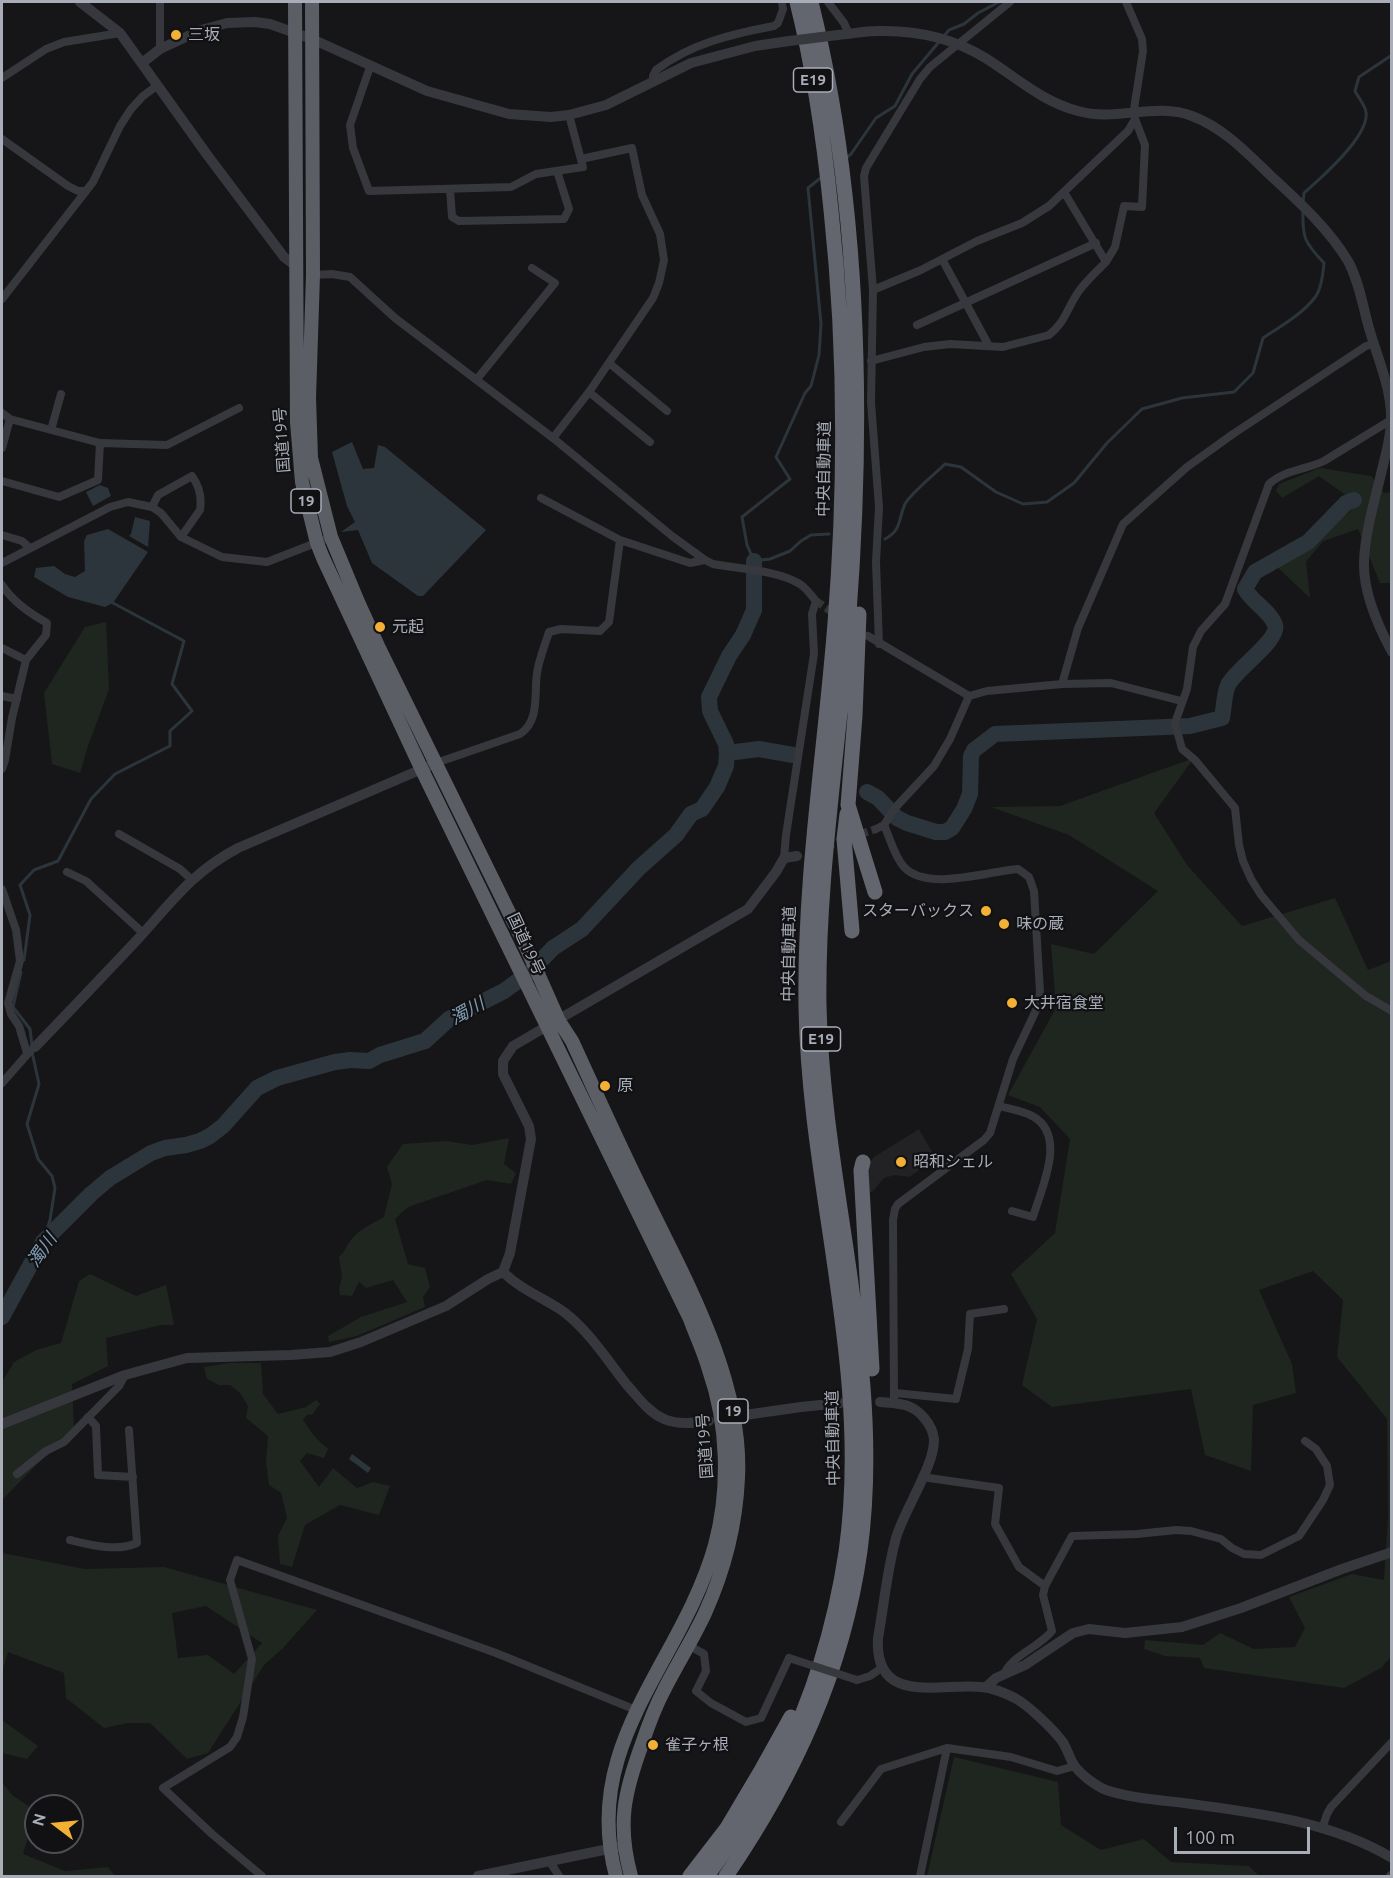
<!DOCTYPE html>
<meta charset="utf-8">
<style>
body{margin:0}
#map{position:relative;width:1393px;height:1878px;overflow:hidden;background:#161618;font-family:Ubuntu,sans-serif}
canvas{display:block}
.frame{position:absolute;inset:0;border:3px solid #a8adb8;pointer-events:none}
.north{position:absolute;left:24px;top:1794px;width:60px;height:60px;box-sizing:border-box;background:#111113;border:2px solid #4d4f55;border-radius:50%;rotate:286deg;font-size:16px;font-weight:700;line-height:24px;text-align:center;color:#a8adb8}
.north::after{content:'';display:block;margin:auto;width:21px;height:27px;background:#f2b134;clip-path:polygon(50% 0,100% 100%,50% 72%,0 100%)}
.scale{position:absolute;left:1174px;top:1827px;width:136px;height:27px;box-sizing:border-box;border:3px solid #a8adb8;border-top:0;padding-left:8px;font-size:18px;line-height:21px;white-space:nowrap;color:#a8adb8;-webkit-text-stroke:4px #111113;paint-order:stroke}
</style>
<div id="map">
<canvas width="1393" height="1878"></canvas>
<div class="frame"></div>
<div class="north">N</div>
<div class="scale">100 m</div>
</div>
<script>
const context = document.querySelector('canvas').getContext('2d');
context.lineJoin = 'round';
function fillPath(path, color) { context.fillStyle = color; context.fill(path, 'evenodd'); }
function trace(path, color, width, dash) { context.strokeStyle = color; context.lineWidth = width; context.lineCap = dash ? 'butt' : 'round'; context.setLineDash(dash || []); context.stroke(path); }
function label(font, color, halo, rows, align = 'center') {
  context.font = font + ' Ubuntu,"Noto Sans JP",sans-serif'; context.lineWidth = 4.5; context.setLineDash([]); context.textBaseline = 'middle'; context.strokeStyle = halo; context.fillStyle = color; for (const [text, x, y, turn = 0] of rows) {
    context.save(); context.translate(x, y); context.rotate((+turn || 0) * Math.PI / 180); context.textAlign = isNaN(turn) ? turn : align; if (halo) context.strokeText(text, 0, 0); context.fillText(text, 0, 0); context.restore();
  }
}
const built = new Path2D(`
 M919 1129 936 1159 909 1177 895 1175 884 1178 872 1192 867 1193V1166L874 1157Z`);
const green = new Path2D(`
 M1320 468 1371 476 1384 493 1391 492V583H1380L1358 529 1323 541 1306 562 1310 598 1276 566 1312 545 1358 504 1319 476 1282 498 1276 491 1279 484Z
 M106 622 109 689 88 746 80 773 52 764 44 693 85 627Z
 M1194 758 1154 813 1187 865 1242 926 1335 898 1368 970 1391 961V1657L1381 1668 1344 1688 1204 1668 1200 1658 1165 1656 1144 1649 1145 1640 1203 1645 1220 1633 1254 1649 1295 1647 1305 1628 1289 1597 1352 1574 1384 1580 1388 1518 1387 1419 1337 1357 1343 1300 1313 1271 1259 1290 1292 1364 1296 1393 1253 1405 1251 1471 1205 1455 1191 1389 1052 1407 1022 1385 1037 1319 1011 1274 1055 1233 1070 1139 1040 1107 1008 1095 1056 1008 1051 944 1094 954 1158 891 1069 835 991 807 1060 806Z
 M509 1138 504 1164 516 1173 511 1184 487 1180 408 1207 395 1219 408 1264 425 1268 430 1287 423 1297 425 1307 357 1336 329 1342 328 1336 361 1317 407 1302 393 1280 366 1288 359 1282 352 1296 340 1295 339 1289 342 1277 339 1257C345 1252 346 1246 351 1240 359 1229 372 1224 384 1217L392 1184 387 1167 403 1144 446 1141 472 1145Z
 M90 1274 136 1296 166 1285 174 1325H161L106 1338 108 1366 72 1384 74 1427 2 1500V1382L14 1362 36 1350 61 1343 79 1281Z
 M229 1363H261L263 1394 278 1414 306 1407 316 1400 320 1404 312 1415 308 1414 303 1420 315 1437 328 1449 324 1458 307 1453 300 1461 319 1487 333 1468 357 1488 373 1482 390 1486 379 1515 340 1505 305 1525 292 1567 280 1564 278 1536 287 1518 281 1493 269 1485 266 1462 268 1436 246 1418 248 1406 240 1393 230 1385H219L207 1379 204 1367Z
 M2 1553 85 1569 164 1567 317 1610 283 1648 264 1665 208 1753 187 1759 150 1723H128L104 1728 66 1698 64 1673 8 1652 2 1673ZM206 1606 262 1643 234 1674 208 1655 178 1658 172 1613Z
 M2 1720 38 1746 27 1759 2 1753Z
 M954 1757 1058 1782 1061 1825 1101 1850 1144 1839 1171 1862 1249 1866 1259 1876H927Z
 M2 1782 12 1795 36 1811 23 1854 65 1871 108 1867 115 1876H2Z`);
const water = new Path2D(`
 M352 442 363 469 374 468 378 445 385 447 486 530 423 596H418L372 563 358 530 341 532 355 522 347 506 332 452Z
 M100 485 108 488 111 496 93 506 86 492Z
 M135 517 150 521 148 547 129 536 131 534Z
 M108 529 148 552 113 603 105 607 68 597 34 577 36 568 54 566 65 574 75 577 85 571 84 541 87 535Z
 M352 1454 371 1468 368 1473 349 1459Z`);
const stream = new Path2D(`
 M845 159 851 154 876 118 895 106 912 74 949 30 964 24 978 13 999 2
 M823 176 808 188 821 324 819 355 811 386 805 393 776 457 790 479 742 517 747 545 754 561 770 559 790 551 801 541 811 535 829 534
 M1303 203 1304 193C1320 179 1370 136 1366 112 1365 105 1358 97 1355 91L1359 77 1392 55
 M885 539C902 530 898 519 905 504 910 494 936 473 945 464L961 467 996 492 1023 504 1047 502 1074 483 1107 443 1142 409 1182 398 1234 392 1253 373 1263 338C1281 326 1303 314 1316 296 1322 287 1323 273 1324 263 1305 243 1302 238 1303 210
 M24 960 30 915 20 885 34 870 58 861 91 799 115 774 170 746V731L192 711 172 684 184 641 113 603
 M21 972 13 1007 30 1029 32 1045
 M32 1052 39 1084 27 1124 38 1159 52 1176 55 1188 50 1220 43 1242`);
const river = new Path2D(`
 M727 753 759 749 793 755
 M867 792 878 798 897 818 907 823 936 832H945L952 828 964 809 970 794 971 756 974 750 995 734 1190 726 1222 718C1224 708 1224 694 1228 685 1236 669 1280 640 1275 625 1271 612 1252 602 1245 589L1255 572 1308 542 1346 503 1354 500
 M2 1317 43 1242 91 1194 110 1178 151 1153 165 1148 186 1145 200 1141 210 1136 223 1126 257 1088 277 1078 335 1062 350 1060 369 1061 380 1055 425 1041 449 1019 504 991 530 972 553 948 582 929 639 868 676 835 691 814 702 809 717 787 726 766 727 753 726 744 710 711 709 697 729 656 743 635 754 610V561`);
const minorTunnel = new Path2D(`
 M816 601 838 616
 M826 846 876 829`);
const minor = new Path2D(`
 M828 2 844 23 849 34
 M160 49V2
 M370 67 350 125 353 148 369 191 511 187 536 174 583 167 569 115
 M2 78 46 49 64 42 120 33
 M653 82V76L656 70C690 44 731 34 774 26L778 23 783 9 782 2
 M2 139 68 186 78 191H86
 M450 189 452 217 459 221 564 219 569 209 557 171
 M942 259 989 346
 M1106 262 1115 247 1124 206 1142 207 1145 145 1135 119
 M313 275 332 274 350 277 395 318 553 438 672 536 705 560 713 564C739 569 777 570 800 584 806 588 811 595 816 601L812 614 814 654 786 835 784 858
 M873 290 921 270 977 241 1022 223 1049 206 1128 131 1135 119 1134 109 1143 51 1142 39 1126 2
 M2 299 93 182 120 126 131 109 143 96 158 85
 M917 325 1096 243
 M871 361 924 347 950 344 1003 347 1049 335C1065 323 1068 306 1079 291 1087 280 1097 271 1106 262L1064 192
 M609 363 667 411
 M477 379 555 283 532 268
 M589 392 650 442
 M2 413 10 419 2 448
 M1391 420 1324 461C1305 470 1284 470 1269 484L1225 604 1201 631 1193 647 1187 689 1175 723 1182 749 1195 760 1235 808 1239 845 1243 861 1251 879 1261 895 1299 940 1366 996 1392 1011
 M51 430 61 394
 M553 438 589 392 653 298 659 283 664 260 660 234 642 195 632 148 581 159
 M100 443 167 445 239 408
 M2 481 59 497 98 480 100 443 10 419
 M541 498 620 540 690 563 705 560
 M152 507 158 495 192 476C200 487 202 497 200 510L181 537
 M2 535 22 541 30 548
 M2 563 110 507 128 502 152 507 161 513 181 537 222 557 267 562 331 537
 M2 585C13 602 29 613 47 623L46 635 26 660 12 718 5 760 2 769
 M868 636 969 696 987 691 1062 684 1111 683 1181 701
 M879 644 876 562 879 507 871 402 873 290 864 176 866 168 920 79 930 67 1010 2
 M2 648 26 660
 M1062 684 1078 628 1123 524 1187 467 1233 434 1366 346 1373 344
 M2 696 17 699
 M436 763 520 734C540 721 534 694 537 673 539 659 545 645 549 632L561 629 600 631 609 622 620 540
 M884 825C890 838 894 856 904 867 927 892 989 871 1018 869L1029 877 1034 891 1040 992 1038 1006 1013 1059 990 1133 984 1140 898 1204 895 1209 893 1220 894 1402
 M876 829 884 825 895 808 934 766 950 739 969 696
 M119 834 180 869 191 879
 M67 872 86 881 143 933
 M2 889 16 930 20 961 8 1003 11 1014 19 1026 27 1053
 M2 1083 31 1050
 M999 1106C1010 1109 1024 1111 1034 1117 1067 1137 1041 1189 1033 1217L1012 1211
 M895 1393 956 1399 968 1349 970 1314 1004 1309
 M88 1417 96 1426 98 1475 133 1477
 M17 1474 46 1451 64 1442 119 1386 125 1375
 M922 1477 999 1488 995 1524 1019 1567 1045 1586
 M70 1540C91 1545 117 1552 137 1543L129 1430
 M688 1645 704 1654 706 1671 696 1691 711 1703 746 1722 761 1718 789 1658
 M1005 1672C1015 1654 1039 1647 1052 1631L1043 1595 1045 1586 1072 1536 1137 1534 1176 1530 1191 1531 1221 1539 1232 1548 1244 1554 1261 1555 1299 1536 1323 1500 1330 1485 1327 1466 1316 1449 1305 1441
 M857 1680 870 1676 883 1667
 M841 1822 881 1769 947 1748 1011 1757 1057 1771 1075 1766
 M1322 1829 1327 1814 1331 1807 1392 1742
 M550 1862 559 1876
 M262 1876 212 1834 163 1788 230 1747 237 1737 243 1717 252 1659 230 1580 237 1560 496 1653 636 1710
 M920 1876 947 1748`);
const tertiary = new Path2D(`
 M80 2 120 33 208 156 284 257 296 266
 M838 35C851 34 864 31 877 31 917 30 954 38 987 59 1017 78 1043 102 1078 111 1115 122 1156 102 1192 116 1224 128 1247 153 1271 176 1299 202 1328 228 1348 261 1359 281 1363 307 1369 328 1377 357 1392 389 1391 420 1391 439 1385 456 1381 474 1374 503 1365 533 1364 562 1363 593 1378 626 1392 652
 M142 63 160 49 201 30 227 23 255 22 270 24 312 39 427 91 509 114 551 117 569 115 606 105 691 63 755 46 789 41
 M35 1047C69 1012 103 976 137 940 172 902 191 873 238 848L436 763
 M503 1272C521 1290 544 1298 564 1312 589 1331 608 1361 627 1385 638 1397 648 1412 664 1419 678 1425 694 1423 709 1421
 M880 1402C898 1403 913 1403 925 1419 930 1425 933 1431 934 1439 935 1465 904 1510 896 1538 887 1570 884 1605 878 1638 874 1706 939 1683 981 1687 992 1688 1005 1693 1015 1698 1029 1706 1052 1728 1062 1741 1067 1748 1069 1757 1074 1765 1081 1775 1096 1786 1106 1790 1133 1799 1163 1800 1191 1804 1259 1813 1332 1822 1392 1858
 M745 1415 801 1407 840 1403
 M2 1424 125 1375 187 1358 291 1355 330 1352 361 1342 446 1306 488 1279 503 1272 510 1253 531 1139 529 1126 503 1074V1061L513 1046 748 909 776 872 784 858 797 856
 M986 1687 996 1678 1025 1665 1073 1633 1089 1629 1125 1633 1182 1627 1241 1608 1342 1569 1392 1552
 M478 1876 618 1847
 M1391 1876H1392`);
const trunk = new Path2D(`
 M295 2 297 422 302 482 317 543 323 558 422 770 690 1319C696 1336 704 1352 709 1370 728 1424 730 1489 715 1545 682 1663 580 1743 616 1876
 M312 2 313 275 309 398 311 458 331 537 358 602 378 646 527 949 559 1021 572 1041C596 1093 619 1145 645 1197 686 1281 743 1381 738 1478 736 1524 724 1571 705 1613 693 1639 677 1664 664 1690 655 1707 648 1726 642 1744 624 1793 617 1825 631 1876`);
const motorway = new Path2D(`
 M859 614 855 716 848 805 875 892
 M847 814 844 839 852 931
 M863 1162 861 1170 872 1369
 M690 1876 727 1828 762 1769 791 1717
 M707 1876C733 1840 759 1803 780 1763 813 1698 835 1625 846 1552 872 1369 809 1190 806 1007 804 878 825 751 835 623 846 484 846 349 831 210 824 140 814 70 797 2
 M726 1876C794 1777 843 1671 860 1551 885 1365 823 1190 819 1006 817 874 840 744 849 613 864 412 860 198 811 2`);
const minorBridge = new Path2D(`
 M789 1658 857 1680`);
const tertiaryBridge = new Path2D(`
 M789 41 838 35`);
const markers = [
 [176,35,6,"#f2b134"],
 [380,627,6,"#f2b134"],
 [986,911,6,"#f2b134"],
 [1004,924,6,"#f2b134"],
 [1012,1003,6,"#f2b134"],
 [605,1086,6,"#f2b134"],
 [901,1162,6,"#f2b134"],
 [653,1745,6,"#f2b134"]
];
const shields = [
 [813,80,39],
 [306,501,30],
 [821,1039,39],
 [733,1411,30]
];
const shieldNames = [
 ["E19",813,80],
 ["19",306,501],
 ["E19",821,1039],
 ["19",733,1411]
];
const poiNames = [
 ["三坂",188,35],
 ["元起",392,627],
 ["スターバックス",974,911,"right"],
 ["味の蔵",1016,924],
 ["大井宿食堂",1024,1003],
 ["原",617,1086],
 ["昭和シェル",913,1162],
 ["雀子ヶ根",665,1745]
];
const streetNames = [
 ["国道19号",282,440,-94],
 ["中央自動車道",824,469,-89],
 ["国道19号",526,944,65],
 ["中央自動車道",789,954,-89],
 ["中央自動車道",833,1438,-91],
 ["国道19号",705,1446,-94]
];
const waterNames = [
 ["濁川",467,1011,-29],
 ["濁川",42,1250,-55]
];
fillPath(built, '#222225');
fillPath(green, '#1e261f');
fillPath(water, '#2c353c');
trace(stream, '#2c353c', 3);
trace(river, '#2c353c', 16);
trace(minorTunnel, '#333438', 8, [8, 4]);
trace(minor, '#37383d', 8);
trace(tertiary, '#37383d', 10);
trace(trunk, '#5b5e65', 14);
trace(motorway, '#63666e', 15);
trace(minorBridge, '#37383d', 8);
trace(tertiaryBridge, '#37383d', 10);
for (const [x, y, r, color] of markers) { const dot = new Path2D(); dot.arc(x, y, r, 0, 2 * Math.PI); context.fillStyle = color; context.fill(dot); trace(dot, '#111113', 2); }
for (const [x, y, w] of shields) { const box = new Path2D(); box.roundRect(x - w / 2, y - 12, w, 24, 4.5); context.fillStyle = '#111113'; context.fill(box); trace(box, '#a8adb8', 1.5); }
label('bold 15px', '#a8adb8', null, shieldNames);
label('16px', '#a8adb8', '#111113', poiNames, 'left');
label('16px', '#a8adb8', '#111113', streetNames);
label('italic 18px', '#7f9bb3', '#111113', waterNames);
</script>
